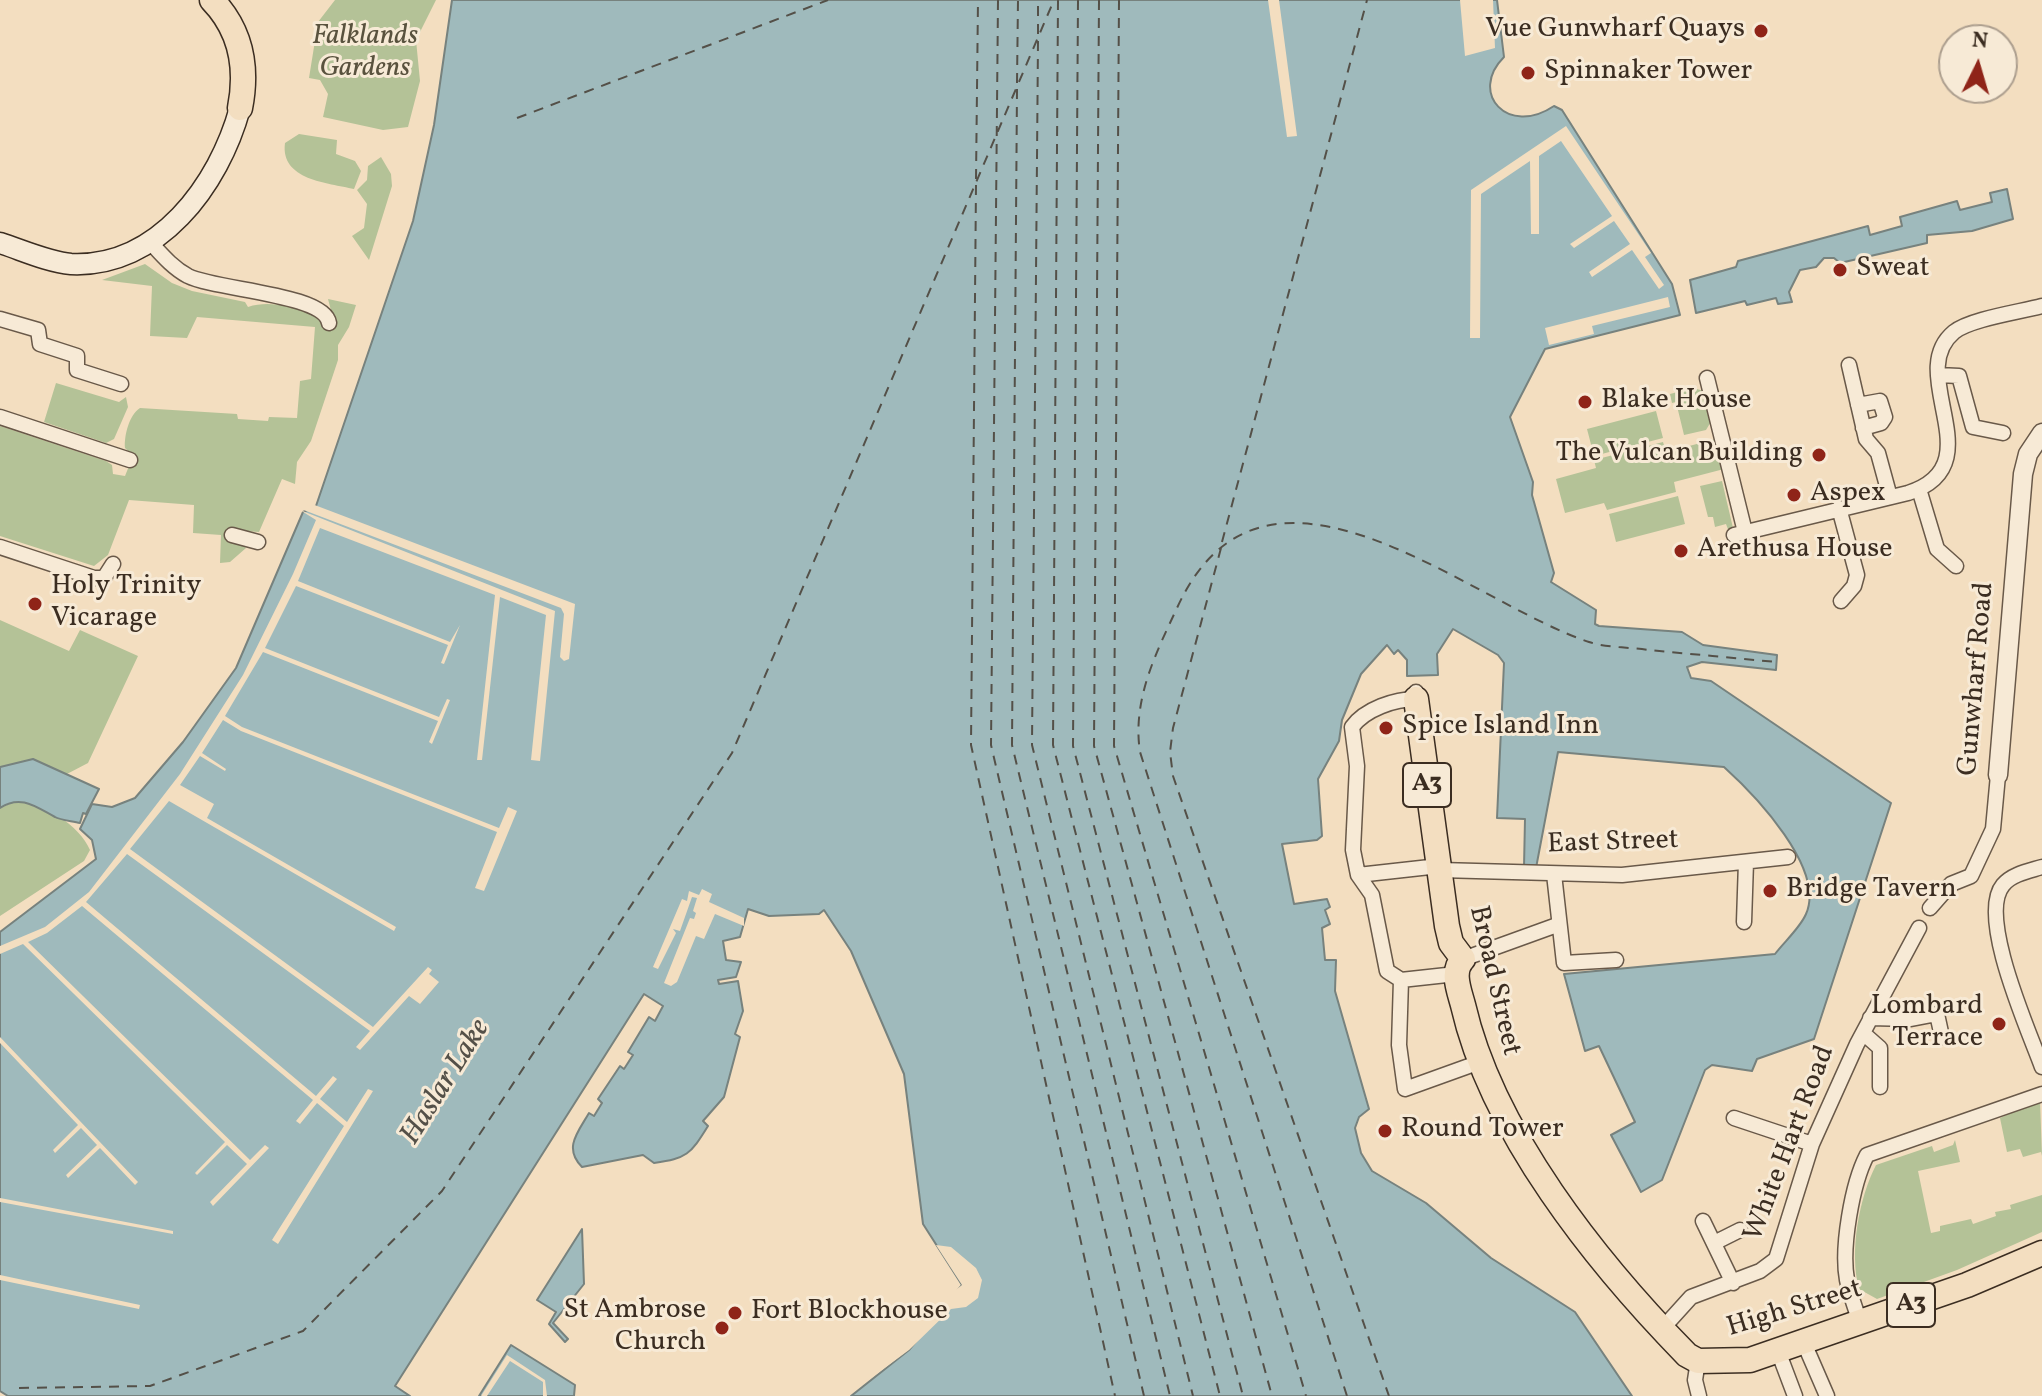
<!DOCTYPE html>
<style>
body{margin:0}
#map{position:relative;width:2042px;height:1396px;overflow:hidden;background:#f3dec0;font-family:Vollkorn,serif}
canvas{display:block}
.north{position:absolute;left:1938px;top:24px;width:80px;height:80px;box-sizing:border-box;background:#f7ead6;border:2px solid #ac9e8e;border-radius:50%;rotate:5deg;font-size:22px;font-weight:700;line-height:32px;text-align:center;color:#3b2d21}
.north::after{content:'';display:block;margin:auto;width:28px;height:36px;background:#8f2418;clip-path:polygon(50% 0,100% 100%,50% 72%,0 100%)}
</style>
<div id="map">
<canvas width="2042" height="1396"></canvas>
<div class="north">N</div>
</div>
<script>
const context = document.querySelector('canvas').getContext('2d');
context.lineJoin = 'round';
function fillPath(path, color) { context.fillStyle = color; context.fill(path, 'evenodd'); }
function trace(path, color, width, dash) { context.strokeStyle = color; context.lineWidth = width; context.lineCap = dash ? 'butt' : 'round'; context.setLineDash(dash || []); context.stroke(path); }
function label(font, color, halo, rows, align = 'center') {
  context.font = font + ' Vollkorn,serif'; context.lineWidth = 6; context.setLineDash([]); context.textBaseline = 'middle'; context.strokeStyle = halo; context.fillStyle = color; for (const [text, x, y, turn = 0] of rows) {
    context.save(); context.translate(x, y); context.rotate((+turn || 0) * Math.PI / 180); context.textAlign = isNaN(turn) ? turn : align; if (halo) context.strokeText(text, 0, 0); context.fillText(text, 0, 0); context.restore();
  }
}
const green = new Path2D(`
 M335 0H436L416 40 420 81 408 127 383 130 323 117 328 94 320 80 309 78 318 22Z
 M299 134 337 140 336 154 355 161 361 171 354 189C328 183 280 180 285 143Z
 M381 157 391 174 392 186 369 260 352 236 364 228 367 204 357 190 367 180 368 166Z
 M145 264 172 283 192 291 245 302 248 307C276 298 308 312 334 322L328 299 356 305 349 327 338 345V360L311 441 297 462 295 484 282 479 259 532 230 530 246 548 230 562 220 563 221 535 193 533 194 505 129 500 108 555 94 566 0 536V426L106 461 112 465 113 474 125 476 133 456 125 448C124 436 129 415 140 408L237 414 238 419 268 421 269 417 297 418 300 381 311 379 315 327 197 317 187 338 150 336 152 286 102 280Z
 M56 383 119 402 126 397 128 407 114 439 106 443 44 422Z
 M1693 388 1704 391 1712 420 1706 430 1684 435 1676 402 1672 403 1670 394Z
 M1656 411 1663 438 1594 456 1587 429Z
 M1716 439 1724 469 1674 482 1676 492 1607 510 1604 503 1565 513 1556 479 1596 468 1594 460 1663 442 1666 452Z
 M1722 481 1733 528 1729 532 1726 524 1715 527 1713 517H1708L1700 486Z
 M1678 496 1685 524 1616 542 1609 514Z
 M0 620 69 651 80 630 138 656 88 763 65 775C40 761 28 759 0 767Z
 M14 802C41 801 80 825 90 850L84 861 0 916V808Z
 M2040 1100 2042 1156 2041 1152 2023 1157 2020 1149 2007 1152 2000 1118Z
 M1955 1140 1960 1162 1918 1171 1931 1233 1940 1231V1226L1971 1219 1973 1224 1996 1216 1995 1212 2011 1209 2010 1205 2042 1195V1232L1957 1270 1877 1299 1859 1289C1849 1252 1859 1198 1876 1165L1932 1146 1934 1152 1953 1145Z`);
const water = new Path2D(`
 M452 0H1497L1504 57C1468 93 1508 137 1554 106L1562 110 1672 284 1680 315 1545 349 1510 417 1533 482 1532 495 1554 573 1551 582 1596 610 1595 624 1599 626 1682 632 1703 645 1777 655 1776 670 1702 662 1687 667 1691 678 1711 681 1891 803 1814 1039 1757 1059 1752 1071 1712 1065 1705 1070 1662 1180 1641 1192 1611 1135 1635 1122 1599 1046 1585 1051 1564 974 1775 954C1784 942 1800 928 1806 914 1826 869 1755 795 1724 767L1558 752 1536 868 1524 867 1525 819 1497 818 1504 663 1498 655 1453 629 1437 654 1438 675 1407 676V660L1398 650 1394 654 1387 645 1361 674 1342 720 1339 741 1318 779 1322 836 1317 840 1282 844 1294 904 1327 899 1330 907 1325 910 1330 924 1322 928 1325 960H1336L1335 991 1369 1109 1359 1117 1355 1128 1361 1153 1372 1171 1426 1203 1491 1258 1575 1312 1632 1396H851L909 1350 962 1285 923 1224 904 1074 851 951 824 910 819 914 769 916 748 909 740 937 723 941 726 960 741 962 736 977 718 980 719 984 738 981 743 1011 735 1034 740 1037 724 1097 703 1121 708 1126C690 1155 687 1158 654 1163L643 1155 582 1167C563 1148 578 1132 589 1113L594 1116 602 1103 598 1099 620 1066 624 1069 633 1055 628 1052 649 1017 655 1021 663 1006 644 994 395 1386 410 1396H8L0 1391V932L96 859 92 840 80 829 92 804 112 807 135 798 183 742 236 668 303 512 316 506 413 221 434 125Z
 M2007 189 2013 219 1972 231 1927 235V243L1840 263 1834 258H1824L1816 267 1800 270 1789 292 1792 302 1778 304 1776 298 1747 305 1745 301 1696 313 1690 280 1736 267 1738 261 1868 226 1870 235 1902 226 1900 217 1957 201 1960 210 1992 202 1990 193Z
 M33 759 99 789 86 814 83 813 80 823C72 821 60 820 55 817 36 807 21 794 0 808V767Z
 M582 1229 584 1284 553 1323 568 1339 565 1342 549 1324 556 1312 537 1300Z
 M511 1345 575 1385 574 1396H479Z`);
const pier = new Path2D(`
 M1268 0H1279L1297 136 1287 137Z
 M1460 0H1493L1495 48 1465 56Z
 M1566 126 1651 253 1645 257 1664 285 1659 289 1632 250 1592 277 1589 272 1630 244 1614 221 1574 248 1570 244 1612 216 1561 141 1539 156V234H1531L1530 161 1481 194 1480 338H1470L1471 190Z
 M1668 297 1670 307 1592 326 1594 334 1549 345 1545 328Z
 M312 504 575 604 569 659 564 661 560 657 564 614 561 608 301 509Z
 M300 510 555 611 540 761 531 760 546 615 500 597 482 760H477L495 595 320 528 298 581 450 642 460 625 444 664 441 663 448 645 296 586 265 648 439 717 447 699 450 700 432 744 429 742 438 721 263 652 225 716 242 727 499 828 508 807 517 811 484 891 475 888 497 832 241 731 223 720 202 753 226 769 225 771 200 756 180 785 214 804 207 818 396 927 394 931 169 801 130 849 373 1027 428 967 432 970 429 974 439 982 420 1004 409 996 360 1050 356 1047 370 1031 127 854 86 902 316 1096 333 1076 337 1079 320 1099 347 1122 368 1089 373 1091 278 1244 272 1240 344 1126 317 1103 300 1124 296 1121 313 1100 82 906 47 933 28 942 250 1160 265 1145 269 1148 213 1206 210 1202 247 1164 227 1145 197 1175 195 1173 225 1142 23 944 0 954V946L45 927 89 892 180 774 243 675 293 574 316 520Z
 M702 889 712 894 709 902 744 918V926L715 914 704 939 696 936 677 982 671 986 664 983 690 918 694 919 696 913 693 911 697 898 692 897 680 931 673 929 676 933 658 969 653 967 682 899 687 901 689 891 699 895Z
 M0 1037 138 1182 135 1185 100 1148 68 1178 66 1175 97 1145 81 1128 55 1153 53 1150 78 1125 0 1043Z
 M0 1198 173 1231V1234L0 1202Z
 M936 1245 951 1247 976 1268 982 1280 978 1298 966 1307 951 1309 909 1350 847 1396 906 1347 948 1296 962 1285Z
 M0 1275 140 1305 139 1309 0 1280Z
 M507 1355 545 1380 547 1396H543V1382L510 1361 487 1396H481Z`);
const ferry = new Path2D(`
 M998 0 991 745 1144 1396
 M1058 0 1053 745 1220 1396
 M1078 0 1073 746 1243 1396
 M1099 0 1094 746 1272 1396
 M1119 0 1114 746 1306 1396
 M1038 34V0
 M1038 41 1032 745 1193 1396
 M1017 83 1018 0
 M1017 89 1012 745 1170 1396
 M517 118 828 0
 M976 179 978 0
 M976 185 971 745 1115 1396
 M1222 542 1367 0
 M1221 548 1173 728 1170 752 1173 776 1389 1396
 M19 1388 150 1386 303 1331 442 1191 732 753 1054 0
 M1347 1396 1140 752C1132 700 1156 653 1177 608 1264 417 1468 602 1589 642 1607 648 1630 647 1649 650 1691 654 1734 658 1776 662`);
const minor = new Path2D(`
 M151 243C162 255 173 268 188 276 216 290 325 294 329 323
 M0 319 38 330 40 344 77 356V370L121 384
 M1849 365 1866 439 1878 453 1890 497
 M1938 375 1959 376 1973 427 2003 433
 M1707 378 1745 532
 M1858 405 1880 401 1885 417 1881 423 1863 428
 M0 417 130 460
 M1919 489 1937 549 1956 566
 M1839 508 1857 575 1854 586 1841 601
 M232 535 258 542
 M1734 535 1908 493C1996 465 1903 374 1954 332 1970 319 2020 312 2042 306
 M0 547 94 578H104L113 564
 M1416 692V699C1395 699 1365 709 1352 727L1357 766 1353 850 1358 875 1372 895 1387 971 1401 980 1456 974
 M2042 867C2029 871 2012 874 2003 885 1977 916 2029 1031 2042 1067
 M1440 870 1622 875 1788 857
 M1554 874 1564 963 1616 960
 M1358 875 1439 866
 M1930 908 1951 884 1971 876 1993 829 1998 775
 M1744 922 1746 862
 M1463 959 1557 925
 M1401 980 1399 1045 1405 1089 1480 1062
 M1870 1018 1911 1019 1937 1014 1942 1037
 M1863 1033 1880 1048V1087
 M1734 1118 1812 1144
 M1703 1221 1733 1283
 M1714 1243 1740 1230
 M1860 1323C1856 1309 1850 1295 1847 1280 1841 1248 1852 1184 1867 1155L2042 1094
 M1662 1329 1691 1297 1760 1271 1776 1259 1812 1144 1857 1044 1919 928
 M1804 1343 1827 1396
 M1778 1351 1795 1396
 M1698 1361 1695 1380 1699 1396`);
const tertiary = new Path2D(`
 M1998 775 2023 474 2028 454 2042 433`);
const secondary = new Path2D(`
 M0 243C22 250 48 262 71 264 158 268 219 185 240 108`);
const primary = new Path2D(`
 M212 0C241 30 248 67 240 108
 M1416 699 1447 926 1451 943 1463 959C1451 971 1459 990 1463 1005 1492 1132 1596 1262 1687 1355L1698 1361 1750 1360 1967 1285 2042 1253`);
const markers = [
 [1761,31,8,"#8f2418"],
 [1528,73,8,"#8f2418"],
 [1840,270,8,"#8f2418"],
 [1585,402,8,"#8f2418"],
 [1819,455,8,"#8f2418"],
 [1794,495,8,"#8f2418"],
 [1681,551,8,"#8f2418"],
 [35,604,8,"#8f2418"],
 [1386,728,8,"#8f2418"],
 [1770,891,8,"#8f2418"],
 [1999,1024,8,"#8f2418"],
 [1385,1131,8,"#8f2418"],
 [735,1313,8,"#8f2418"],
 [722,1328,8,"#8f2418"]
];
const shields = [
 [1427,785,48],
 [1911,1305,48]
];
const shieldNames = [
 ["A3",1427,785],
 ["A3",1911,1305]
];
const poiNames = [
 ["Vue Gunwharf Quays",1745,31,"right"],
 ["Spinnaker Tower",1544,73],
 ["Sweat",1856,270],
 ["Blake House",1601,402],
 ["The Vulcan Building",1803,455,"right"],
 ["Aspex",1810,495],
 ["Arethusa House",1697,551],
 ["Holy Trinity",51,588],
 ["Vicarage",51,620],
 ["Spice Island Inn",1402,728],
 ["Bridge Tavern",1786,891],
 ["Lombard",1983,1008,"right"],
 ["Terrace",1983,1040,"right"],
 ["Round Tower",1401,1131],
 ["St Ambrose",706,1312,"right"],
 ["Church",706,1344,"right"],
 ["Fort Blockhouse",751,1313]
];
const parkNames = [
 ["Falklands",365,38],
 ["Gardens",365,70]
];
const streetNames = [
 ["Gunwharf Road",1978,679,-85],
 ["East Street",1613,844,-2],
 ["Broad Street",1493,981,77],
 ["White Hart Road",1791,1144,-69],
 ["High Street",1795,1310,-17]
];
const waterNames = [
 ["Haslar Lake",447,1083,-58]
];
fillPath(green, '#b4c297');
fillPath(water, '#9fbabc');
trace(water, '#77827e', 2);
fillPath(pier, '#f3dec0');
trace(ferry, '#545048', 2, [10, 8]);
trace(minor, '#695949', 17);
trace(tertiary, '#695949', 21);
trace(secondary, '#3b2d21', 23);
trace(primary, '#3b2d21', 27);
trace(minor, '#f7ead6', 14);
trace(tertiary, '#f7ead6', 18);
trace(secondary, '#f7ead6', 20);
trace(primary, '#f3dec0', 24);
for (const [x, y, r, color] of markers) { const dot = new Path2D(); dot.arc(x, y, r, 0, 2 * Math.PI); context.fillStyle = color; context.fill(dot); trace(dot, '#f7ead6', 3); }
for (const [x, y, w] of shields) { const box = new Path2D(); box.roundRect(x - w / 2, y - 22, w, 44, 6); context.fillStyle = '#f7ead6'; context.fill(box); trace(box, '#3b2d21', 2); }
label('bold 26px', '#3b2d21', null, shieldNames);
label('28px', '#3b2d21', '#f7ead6', poiNames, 'left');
label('italic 28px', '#59523e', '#f7ead6', parkNames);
label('28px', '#3b2d21', '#f7ead6', streetNames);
label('italic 30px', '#545048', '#f7ead6', waterNames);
</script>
